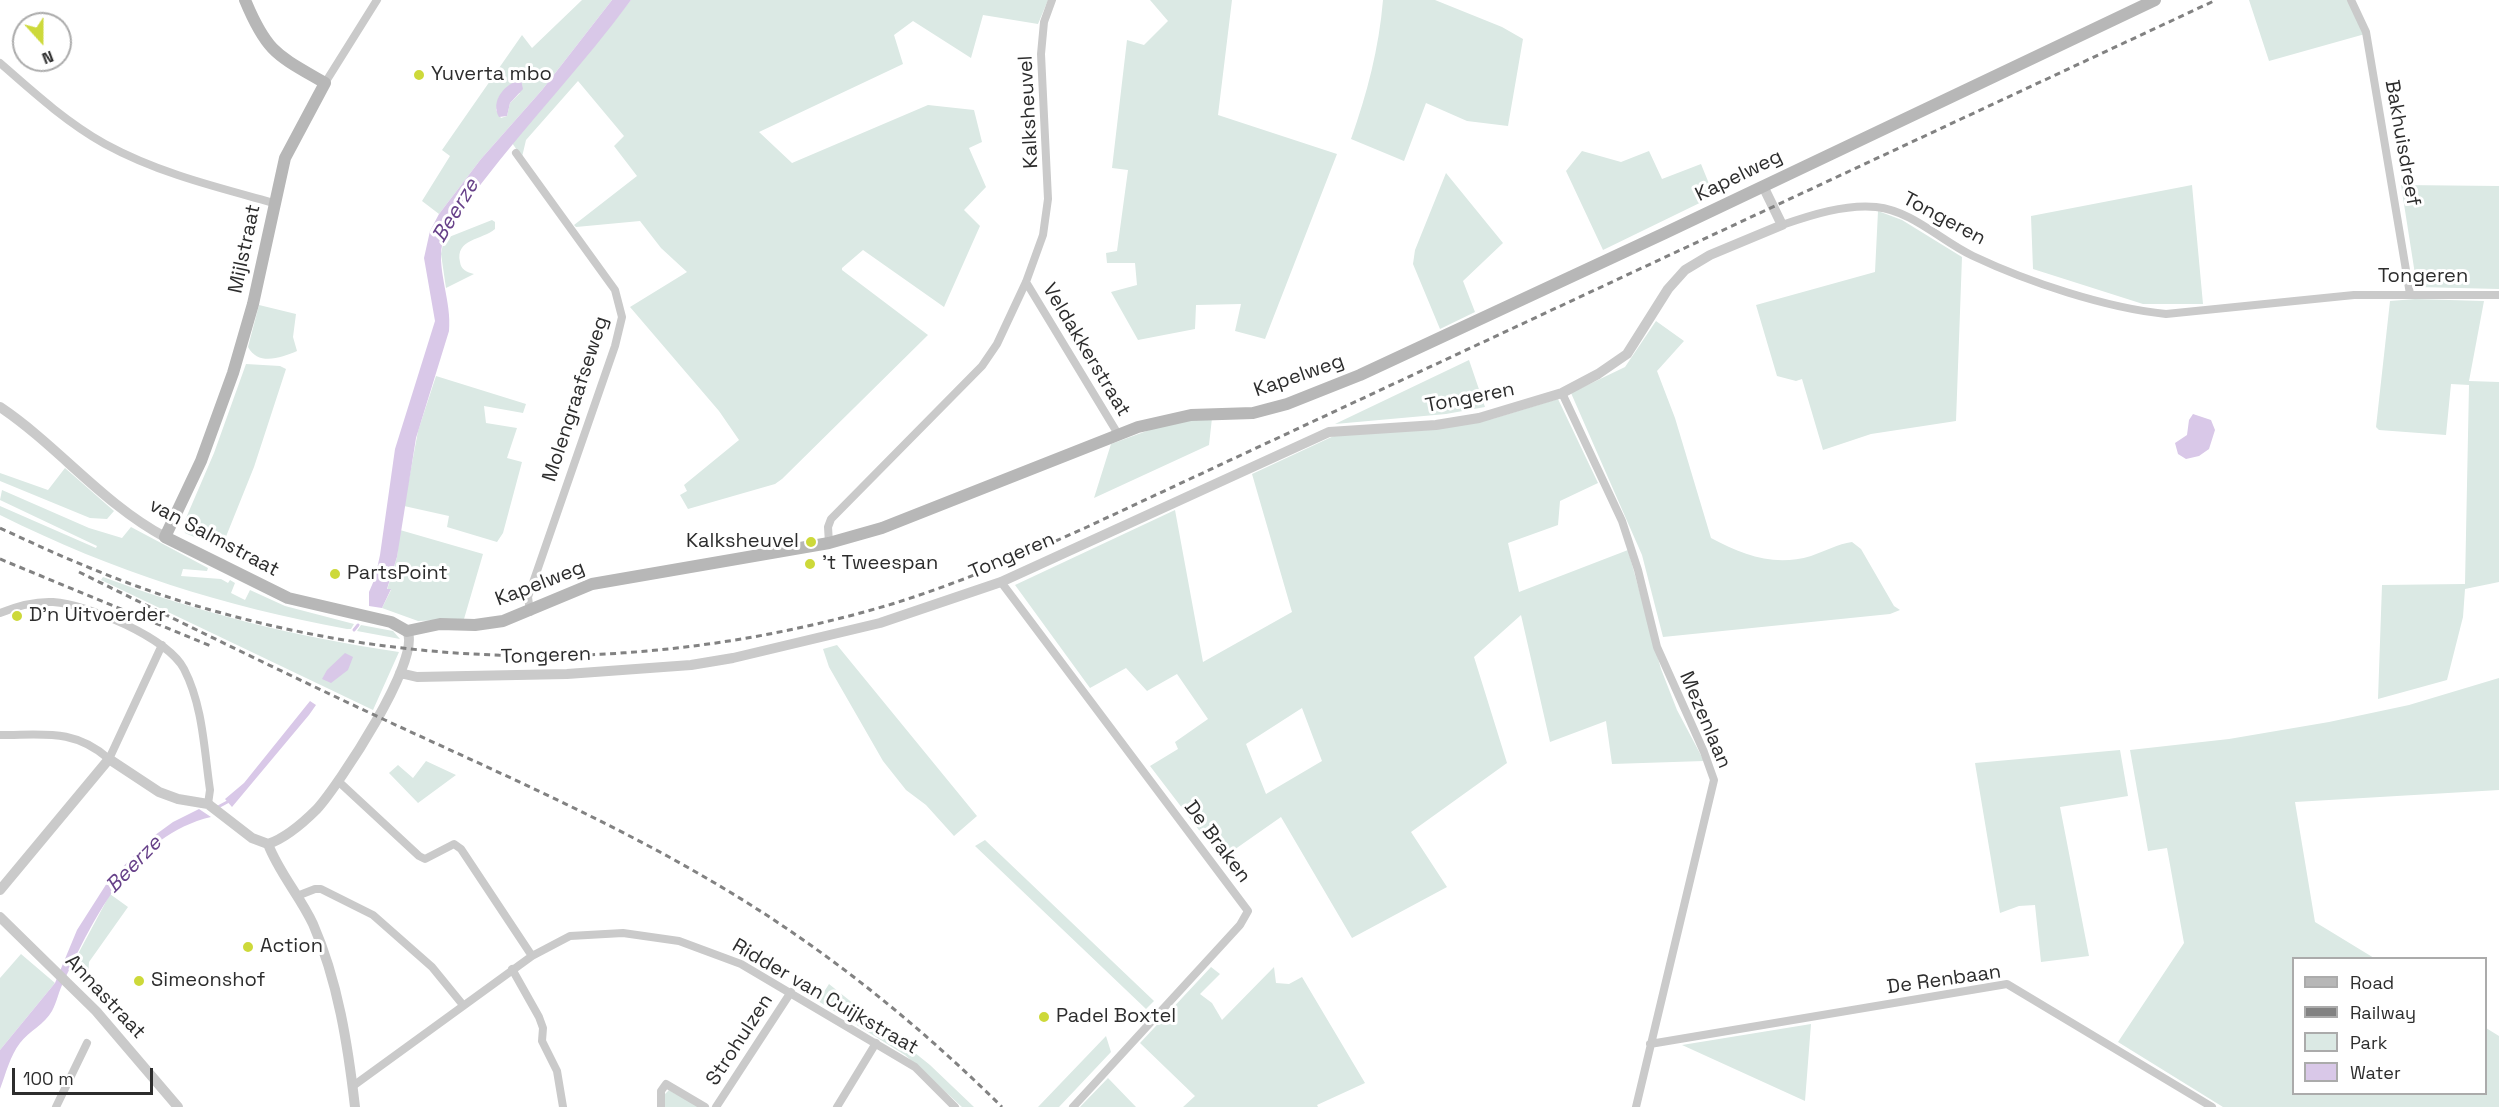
<!DOCTYPE html>
<style>
body{margin:0}
#map{position:relative;width:2499px;height:1107px;overflow:hidden;background:#fff;font-family:"Space Grotesk",sans-serif}
canvas{display:block}
.legend{position:absolute;left:2292px;top:957px;width:195px;height:138px;box-sizing:border-box;background:#fff;border:2px solid #ababab;margin:0;padding:8px 10px;list-style:none;font-size:18px;color:#2d2d2d}
.legend li{display:flex;align-items:center;gap:12px;height:30px}
.legend b{width:30px;border:2px solid #ababab}
.north{position:absolute;left:12px;top:12px;width:60px;height:60px;box-sizing:border-box;background:#fff;border:2px solid #ababab;border-radius:50%;rotate:159deg;font-size:16px;font-weight:700;line-height:24px;text-align:center;color:#2d2d2d}
.north::after{content:'';display:block;margin:auto;width:21px;height:27px;background:#cdd93a;clip-path:polygon(50% 0,100% 100%,50% 72%,0 100%)}
.scale{position:absolute;left:12px;top:1068px;width:141px;height:27px;box-sizing:border-box;border:3px solid #2d2d2d;border-top:0;padding-left:8px;font-size:18px;line-height:21px;white-space:nowrap;color:#2d2d2d;-webkit-text-stroke:4px #fff;paint-order:stroke}
</style>
<div id="map">
<canvas width="2499" height="1107"></canvas>
<ul class="legend">
<li><b style="height:8px;background:#b7b7b7"></b>Road</li>
<li><b style="height:8px;background:#828282"></b>Railway</li>
<li><b style="height:16px;background:#dbe9e4"></b>Park</li>
<li><b style="height:16px;background:#d9c8e8"></b>Water</li>
</ul>
<div class="north">N</div>
<div class="scale">100 m</div>
</div>
<script>
const context = document.querySelector('canvas').getContext('2d');
context.lineJoin = 'round';
function fillPath(path, color) { context.fillStyle = color; context.fill(path, 'evenodd'); }
function trace(path, color, width, dash) { context.strokeStyle = color; context.lineWidth = width; context.lineCap = dash ? 'butt' : 'round'; context.setLineDash(dash || []); context.stroke(path); }
function label(font, color, halo, rows, align = 'center') {
  context.font = font + ' "Space Grotesk",sans-serif'; context.lineWidth = 6; context.setLineDash([]); context.textBaseline = 'middle'; context.strokeStyle = halo; context.fillStyle = color; for (const [text, x, y, turn = 0] of rows) {
    context.save(); context.translate(x, y); context.rotate((+turn || 0) * Math.PI / 180); context.textAlign = isNaN(turn) ? turn : align; if (halo) context.strokeText(text, 0, 0); context.fillText(text, 0, 0); context.restore();
  }
}
const green = new Path2D(`
 M582 0H612L542 90 481 159 439 214 422 201 450 156 442 150 522 35 532 48ZM520 93 510 103 507 116 501 118 496 110 499 97Z
 M631 0H1048L1038 24 983 15 971 58 913 21 894 35 903 64 759 132 792 163 928 105 974 110 982 142 969 148 986 187 964 210 980 226 944 307 863 250 842 268V270L928 335 782 479 775 484 688 509 680 495 687 491 684 485 739 440 719 411 630 307 687 272 661 248 640 221 576 227 574 225 637 176 614 146 624 136 578 81 526 140 522 157 512 143Z
 M1150 0H1232L1218 115 1337 154 1265 339 1235 331 1241 304 1196 305 1195 329 1138 340 1111 292 1137 285 1135 263H1107L1106 253 1117 251 1128 170 1112 168 1127 40 1144 45 1168 21Z
 M1383 0H1435L1502 27 1523 39 1508 126 1467 121 1426 103 1404 161 1351 139C1367 94 1379 48 1383 0Z
 M2249 0H2349L2365 34 2269 61Z
 M1582 151 1621 162 1649 151 1662 179 1701 164 1714 196 1603 250 1566 171Z
 M1446 173 1503 243 1463 281 1475 312 1440 329 1413 264 1415 250Z
 M2192 185 2203 304H2143L2033 269 2031 216Z
 M2401 185 2499 186V289L2417 287Z
 M1878 211 1902 220 1962 257 1956 421 1871 434 1823 450 1802 379 1796 381 1777 376 1756 305 1875 272Z
 M492 220 495 222V229C482 240 455 239 460 262 461 270 467 272 474 274L446 288 441 254 444 239Z
 M2415 299 2484 301 2469 381 2499 382V582L2465 589 2463 617 2447 680 2378 699 2382 585 2465 584 2469 385 2451 384 2446 435 2379 430 2376 427 2390 301Z
 M259 305 296 314 293 337 297 351C281 358 258 366 248 347Z
 M1656 321 1684 341 1657 371 1675 418 1711 538C1743 555 1774 567 1811 556 1825 551 1838 544 1852 542L1861 549 1894 606 1900 610 1890 614 1663 637 1642 555 1571 393 1625 367Z
 M1469 360 1485 407 1446 414 1335 424Z
 M246 364 280 366 286 369 254 467 221 549 185 533 183 525 214 453Z
 M436 376 526 404 523 413 484 406 486 423 517 428 507 458 522 462 503 533 497 542 447 527 449 516 404 506 418 431Z
 M1558 399 1598 483 1560 501 1558 525 1508 543 1519 592 1628 550 1661 669 1677 710 1704 761 1612 764 1606 721 1550 742 1521 615 1474 657 1507 763 1411 832 1447 887 1352 938 1281 817 1221 859 1150 766 1178 749 1175 742 1208 719 1177 674 1147 691 1126 668 1090 688 1015 585 1175 510 1203 662 1292 612 1252 474 1338 434 1492 419ZM1302 708 1322 761 1266 794 1246 744Z
 M1212 418 1209 445 1094 498 1111 444 1166 424Z
 M65 468 114 511 107 519 90 518 0 481V473L48 490Z
 M2 490 89 528 122 538 131 527 208 568 207 571 183 569 181 576 221 579 228 583 230 580 235 583 231 593 245 600 250 590 285 606 354 624 351 629H347C222 606 115 572 0 515V506L96 548 97 546 0 500Z
 M400 530 483 554 464 619 418 621 382 608 391 590H387L397 557Z
 M103 577C199 613 297 637 399 652L373 710 101 580Z
 M361 625 393 631 400 639 357 631Z
 M837 645 977 816 954 836 926 805 906 790 883 761 829 667 823 649Z
 M2499 678V790L2295 802 2315 922 2374 958H2294V1094H2486V1028L2499 1036V1107H2223L2118 1042 2184 943 2167 848 2148 851 2130 750 2229 739 2329 722 2409 705Z
 M2120 750 2128 796 2060 807 2089 956 2041 962 2035 905 2019 906 2000 913 1975 763Z
 M426 761 456 775 418 803 389 773 398 765 413 778Z
 M985 840 1154 1001 1146 1009 975 846Z
 M110 894 128 907 89 962 88 978 70 969Z
 M21 954 55 983 0 1050V978Z
 M1211 967 1220 974 1200 994 1212 1003 1222 1020 1274 967 1276 983 1289 984 1302 977 1365 1083 1317 1105 1318 1107H1183L1195 1096 1140 1043Z
 M829 984 930 1065 974 1107H962L905 1055 818 1001Z
 M1811 1024 1805 1101 1682 1045Z
 M1106 1036 1111 1052 1059 1107H1038Z
 M1108 1078 1136 1107H1080Z
 M669 1090 699 1107H665L664 1095Z`);
const water = new Path2D(`
 M612 0H631C584 64 529 121 481 184 467 202 447 222 442 245 437 271 452 302 449 331L416 438 397 557 387 589H391L382 608 369 606V592L375 578 380 555 395 449 435 321 424 258 430 231 439 214 481 159 542 90Z
 M521 80 523 89 510 103 507 116 499 117C490 101 505 83 521 80Z
 M2193 414 2211 420 2215 430 2209 449 2199 456 2186 459 2178 454 2175 443 2187 435 2189 420Z
 M345 653 353 657 348 670 331 683 322 679 327 670Z
 M310 701 316 705 309 715 232 807 225 799 244 783Z
 M199 809 211 817C134 835 95 916 64 981 59 990 57 1002 52 1011 45 1024 29 1031 20 1043 10 1056 6 1073 0 1089V1050L55 983 77 930 107 883 151 838 173 822Z`);
const stream = new Path2D(`
 M354 630 358 625
 M218 807 231 800`);
const minor = new Path2D(`
 M2351 0 2366 32 2410 294
 M0 63C33 92 66 122 105 144 158 173 216 187 274 203
 M325 83 377 0
 M516 153 615 290 622 317 615 346 528 597 530 612
 M1782 225C1811 215 1845 204 1876 207 1913 211 1941 241 1973 256 2028 282 2106 308 2166 314L2354 295H2499
 M1026 282 1118 434
 M1562 393 1622 521 1638 570 1657 647 1704 752 1714 780 1636 1107
 M829 543 828 527 831 519 982 366 997 344 1026 282 1043 235 1048 199 1041 54 1044 22 1052 0
 M1001 582 1248 911 1240 925 1073 1107
 M0 613C17 606 34 601 53 602 88 604 168 638 184 669 203 706 204 749 210 790L208 804
 M0 735C43 735 74 728 109 759L162 645
 M338 781 419 856 425 859 454 844 461 849 532 956
 M297 896 315 889H321L373 915 432 967 463 1005
 M512 969 539 1017 543 1028 542 1041 557 1071 563 1107
 M1650 1044 2007 984 2212 1107
 M353 1086 532 956 570 936 623 933 679 941 741 964 915 1067 955 1107
 M56 1107 87 1043
 M661 1107V1091L666 1084 705 1107
 M716 1107 791 992
 M837 1107 876 1043`);
const tertiary = new Path2D(`
 M0 407C58 446 103 504 165 537
 M400 673 417 677 567 674 691 665 733 658 880 623 1001 582 1329 432 1436 425 1479 418 1562 393 1598 374 1627 354 1668 289 1685 270 1710 255 1782 225 1763 186
 M268 844C279 873 300 896 313 924 338 981 348 1046 355 1107
 M268 844C286 838 304 822 317 809 338 786 423 658 407 631
 M0 890 109 759 159 792 178 799 208 804 252 838 268 844
 M0 917 96 1011 178 1107`);
const secondary = new Path2D(`
 M245 0C267 53 277 55 325 83L285 158 253 304 233 373 201 461 165 537 288 598 391 622 407 631 440 624 475 625 503 621 592 584 829 543 882 528 1138 427 1191 415 1253 413 1287 404 1360 375 1665 233 2155 0`);
const rail = new Path2D(`
 M0 528C68 560 138 590 211 610 434 674 671 670 892 604 959 583 1023 556 1087 527L2216 0
 M0 559 211 646
 M79 572C180 622 282 672 385 720 495 771 608 820 713 882 819 944 915 1021 1002 1107`);
const markers = [
 [419,75,6,"#cdd93a"],
 [811,542,6,"#cdd93a"],
 [810,564,6,"#cdd93a"],
 [335,574,6,"#cdd93a"],
 [17,616,6,"#cdd93a"],
 [248,947,6,"#cdd93a"],
 [139,981,6,"#cdd93a"],
 [1044,1017,6,"#cdd93a"]
];
const poiNames = [
 ["Yuverta mbo",431,75],
 ["Kalksheuvel",799,542,"right"],
 ["'t Tweespan",822,564],
 ["PartsPoint",347,574],
 ["D'n Uitvoerder",29,616],
 ["Action",260,947],
 ["Simeonshof",151,981],
 ["Padel Boxtel",1056,1017]
];
const streetNames = [
 ["Kalksheuvel",1029,112,-93],
 ["Bakhuisdreef",2402,143,80],
 ["Kapelweg",1739,176,-26],
 ["Tongeren",1944,219,28],
 ["Mijlstraat",245,249,-78],
 ["Tongeren",2423,277],
 ["Veldakkerstraat",1086,350,59],
 ["Kapelweg",1299,376,-19],
 ["Tongeren",1470,398,-11],
 ["Molengraafseweg",576,399,-72],
 ["van Salmstraat",214,538,28],
 ["Tongeren",1012,556,-23],
 ["Kapelweg",540,584,-21],
 ["Tongeren",546,656,-2],
 ["Mezenlaan",1705,720,67],
 ["De Braken",1217,842,53],
 ["De Renbaan",1944,980,-8],
 ["Annastraat",105,997,47],
 ["Ridder van Cuijkstraat",825,997,30],
 ["Strohulzen",740,1040,-57]
];
const waterNames = [
 ["Beerze",456,211,-59],
 ["Beerze",134,865,-46]
];
fillPath(green, '#dbe9e4');
fillPath(water, '#d9c8e8');
trace(stream, '#d9c8e8', 3);
trace(minor, '#cacaca', 8);
trace(tertiary, '#cacaca', 10);
trace(secondary, '#b7b7b7', 12);
trace(rail, '#828282', 3, [6, 4.5]);
for (const [x, y, r, color] of markers) { const dot = new Path2D(); dot.arc(x, y, r, 0, 2 * Math.PI); context.fillStyle = color; context.fill(dot); trace(dot, '#fff', 2); }
label('20px', '#2d2d2d', '#fff', poiNames, 'left');
label('20px', '#2d2d2d', '#fff', streetNames);
label('italic 21px', '#674189', '#fff', waterNames);
</script>
